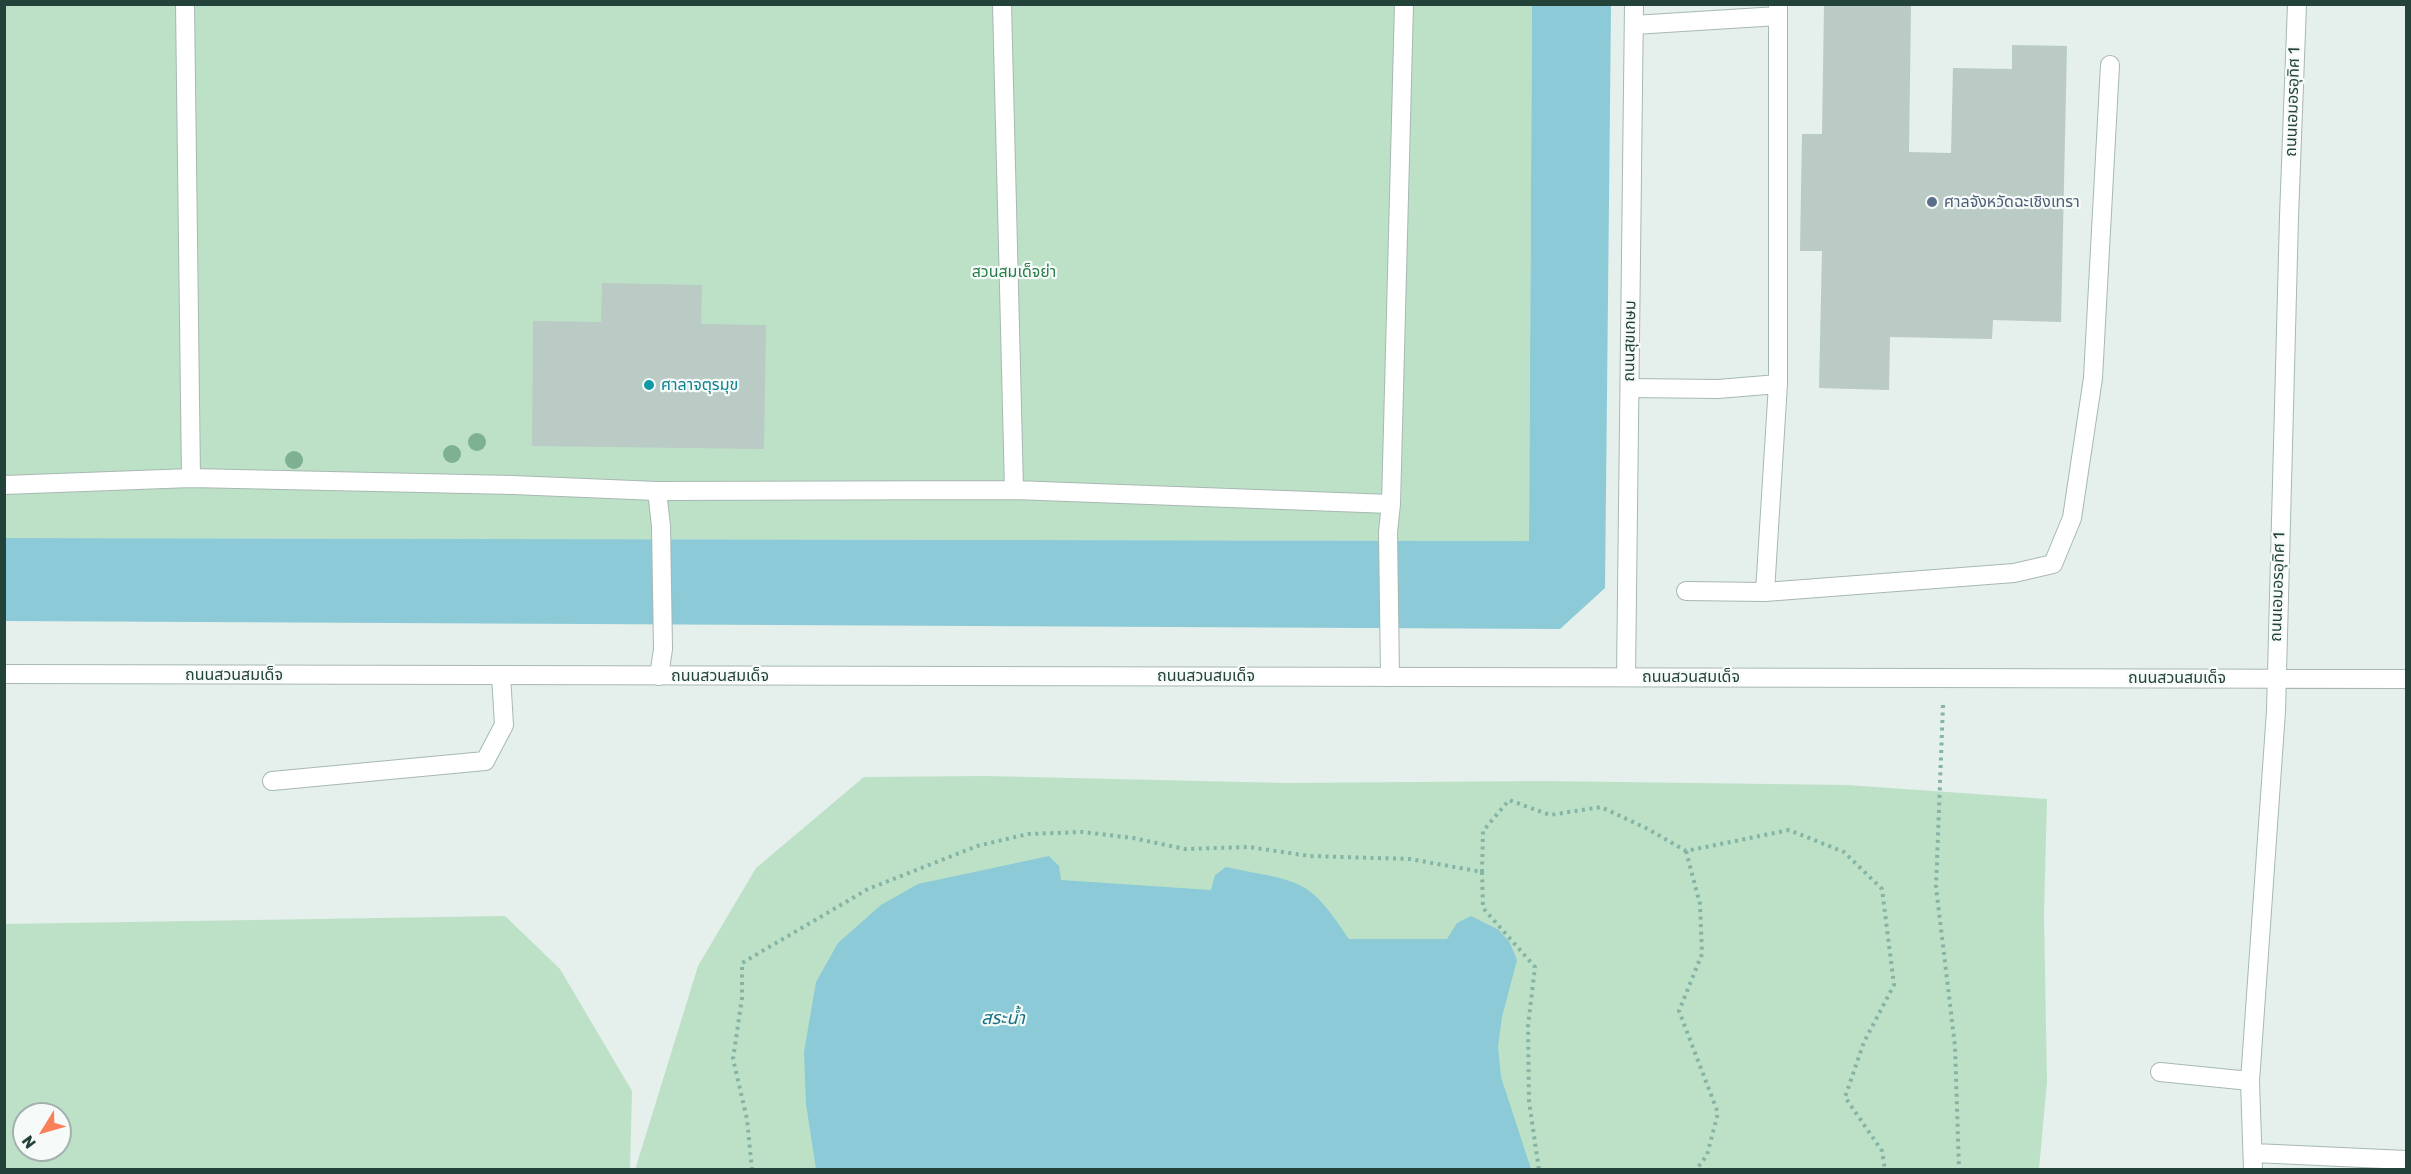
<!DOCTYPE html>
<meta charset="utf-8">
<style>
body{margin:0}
#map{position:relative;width:2411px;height:1174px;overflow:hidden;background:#e5efeb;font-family:Rubik,sans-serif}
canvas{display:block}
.frame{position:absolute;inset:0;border:6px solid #23423a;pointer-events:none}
.north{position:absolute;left:12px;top:1102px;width:60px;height:60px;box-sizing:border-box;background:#f6fbf9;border:2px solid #a2b1ad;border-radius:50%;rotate:233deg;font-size:16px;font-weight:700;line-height:24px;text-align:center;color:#23423a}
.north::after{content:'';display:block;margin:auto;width:21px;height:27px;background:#f98059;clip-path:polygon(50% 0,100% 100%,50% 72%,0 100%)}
</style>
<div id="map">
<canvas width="2411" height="1174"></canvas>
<div class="frame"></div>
<div class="north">N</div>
</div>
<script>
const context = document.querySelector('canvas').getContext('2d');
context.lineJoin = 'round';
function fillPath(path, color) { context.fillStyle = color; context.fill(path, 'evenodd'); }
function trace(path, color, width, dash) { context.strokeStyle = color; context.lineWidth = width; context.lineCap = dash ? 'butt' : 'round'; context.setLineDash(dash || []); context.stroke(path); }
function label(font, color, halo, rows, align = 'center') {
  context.font = font + ' Rubik,"Noto Sans Thai",sans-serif'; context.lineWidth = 4.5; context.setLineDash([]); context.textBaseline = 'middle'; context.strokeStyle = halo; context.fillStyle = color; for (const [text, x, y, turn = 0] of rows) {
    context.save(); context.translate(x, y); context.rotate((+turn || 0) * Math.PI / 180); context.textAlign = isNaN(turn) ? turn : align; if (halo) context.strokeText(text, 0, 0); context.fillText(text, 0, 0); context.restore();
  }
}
const green = new Path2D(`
 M5 5H1532L1529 541 5 538Z
 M986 776 1286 783 1543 781 1847 785 2047 799 2044 915 2047 1082 2039 1169 635 1170 698 966 756 868 864 777Z
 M505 916 560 969 632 1091 630 1169H5V924ZM24 1114H60V1150H24Z`);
const water = new Path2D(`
 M1532 5H1611L1605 588 1560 629 5 621V538L1529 541Z
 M1049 856 1059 866 1061 880 1211 890 1215 875 1226 867C1247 872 1275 875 1295 883 1320 893 1334 918 1349 939H1447L1457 923 1471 916 1499 930 1510 943 1517 960 1502 1017 1498 1046 1501 1077 1531 1169H816L806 1104 804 1052 816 982 838 943 881 905 918 884Z`);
const building = new Path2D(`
 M1824 4H1911L1909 152 1951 153 1953 68 2012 69V45L2067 46 2061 322 1993 320 1992 339 1890 337 1889 390 1819 388 1822 251H1800L1802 134H1822Z
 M602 283 702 285 701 324 766 325 764 449 532 446 533 321 601 322Z`);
const path = new Path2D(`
 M1943 705 1936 887 1955 1046 1959 1170
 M1686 851 1700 904 1702 954 1679 1011 1718 1113 1707 1155 1696 1170
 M1482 872 1483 831 1509 800 1550 815 1601 807 1648 829 1686 851 1789 830 1844 852 1882 889 1894 985 1864 1042 1845 1097 1882 1151 1885 1170
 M752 1170 747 1119 733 1059 742 998V963L868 889 977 846 1028 834 1083 832 1133 838 1185 849 1249 847 1309 856 1410 859 1482 872 1483 908 1535 967 1528 1026 1529 1101 1539 1170`);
const lane = new Path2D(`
 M185 4 191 478
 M1002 4 1014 490
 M1634 25 1778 16
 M1630 388 1718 389 1778 384
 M4 485 191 478 513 485 657 491 1014 490 1391 504
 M657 491 661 526 663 649 659 676
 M1686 591 1765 592 2014 573 2053 564 2072 518 2093 378 2110 65
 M1765 592 1778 384V4
 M1390 677 1388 532 1391 504 1404 4
 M272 781 485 761 504 725 501 675
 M2160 1072 2250 1081`);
const street = new Path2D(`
 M4 674 2406 679
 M1626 677 1634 4
 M2254 1153 2406 1160
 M2253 1170 2250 1081 2276 711 2289 217 2297 4`);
const trees = [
 [477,442],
 [452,454],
 [294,460]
];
const markers = [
 [1932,202,6,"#5c6f8a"],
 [649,385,6,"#0f9aa8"]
];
const streetNames = [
 ["ถนนเอมอรอุทิศ 1",2293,102,-88],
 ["ถนนสุขเกษม",1630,341,-89],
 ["ถนนเอมอรอุทิศ 1",2278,587,-88],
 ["ถนนสวนสมเด็จ",234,675],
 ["ถนนสวนสมเด็จ",720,676],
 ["ถนนสวนสมเด็จ",1206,676],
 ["ถนนสวนสมเด็จ",1691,677],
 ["ถนนสวนสมเด็จ",2177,678]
];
const serviceNames = [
 ["ศาลจังหวัดฉะเชิงเทรา",1944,202]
];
const parkNames = [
 ["สวนสมเด็จย่า",1014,272]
];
const cultureNames = [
 ["ศาลาจตุรมุข",661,385]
];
const waterNames = [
 ["สระน้ำ",1003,1019]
];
fillPath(green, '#bde1c7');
fillPath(water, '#8bcad6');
fillPath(building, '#bacac4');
trace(lane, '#a7b8b2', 20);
trace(street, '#a7b8b2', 20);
trace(path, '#84b4a5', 4, [3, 4.5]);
trace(lane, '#fff', 18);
trace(street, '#fff', 18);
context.fillStyle = '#7eb092';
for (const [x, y] of trees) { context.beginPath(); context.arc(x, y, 9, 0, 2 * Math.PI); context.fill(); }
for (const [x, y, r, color] of markers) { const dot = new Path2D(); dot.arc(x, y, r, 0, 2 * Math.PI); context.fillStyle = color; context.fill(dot); trace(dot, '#f6fbf9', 2); }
label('16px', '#23423a', '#f6fbf9', streetNames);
label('16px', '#4e5e75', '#f6fbf9', serviceNames, 'left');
label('16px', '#2a7c4a', '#f6fbf9', parkNames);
label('16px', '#0d838f', '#f6fbf9', cultureNames, 'left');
label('italic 18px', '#187183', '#f6fbf9', waterNames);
</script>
